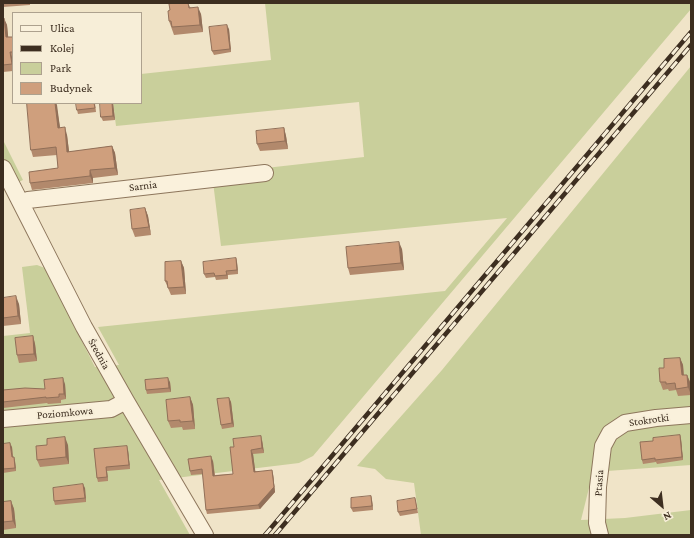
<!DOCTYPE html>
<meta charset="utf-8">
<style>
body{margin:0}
#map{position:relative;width:694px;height:538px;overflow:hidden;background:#f0e4c8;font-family:"Crimson Pro",serif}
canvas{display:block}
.frame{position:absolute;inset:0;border:4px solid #3d2e20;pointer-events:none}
.legend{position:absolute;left:12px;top:12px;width:130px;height:92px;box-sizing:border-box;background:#f7eed8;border:1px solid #ada18e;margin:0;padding:5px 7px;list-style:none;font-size:12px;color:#3d2e20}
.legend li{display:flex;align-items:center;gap:8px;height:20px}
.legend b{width:20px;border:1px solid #ada18e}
.north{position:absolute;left:642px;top:486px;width:40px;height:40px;-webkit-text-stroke:3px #f7eed8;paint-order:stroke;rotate:152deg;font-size:11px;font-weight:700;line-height:16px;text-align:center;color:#3d2e20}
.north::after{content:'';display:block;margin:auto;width:14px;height:18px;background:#3d2e20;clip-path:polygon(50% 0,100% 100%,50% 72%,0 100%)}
</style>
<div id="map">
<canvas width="694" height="538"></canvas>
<div class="frame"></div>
<ul class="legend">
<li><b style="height:5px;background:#faf1dc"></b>Ulica</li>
<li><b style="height:5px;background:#3d2e20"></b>Kolej</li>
<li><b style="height:11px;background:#c9cf9b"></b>Park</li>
<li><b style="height:11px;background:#cf9f7d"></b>Budynek</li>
</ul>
<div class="north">N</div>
</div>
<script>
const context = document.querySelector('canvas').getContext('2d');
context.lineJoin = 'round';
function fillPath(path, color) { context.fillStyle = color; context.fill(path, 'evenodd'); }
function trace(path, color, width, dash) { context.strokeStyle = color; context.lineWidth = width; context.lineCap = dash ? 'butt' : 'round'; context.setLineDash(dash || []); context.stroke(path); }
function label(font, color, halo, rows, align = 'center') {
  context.font = font + ' "Crimson Pro",serif'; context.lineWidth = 4; context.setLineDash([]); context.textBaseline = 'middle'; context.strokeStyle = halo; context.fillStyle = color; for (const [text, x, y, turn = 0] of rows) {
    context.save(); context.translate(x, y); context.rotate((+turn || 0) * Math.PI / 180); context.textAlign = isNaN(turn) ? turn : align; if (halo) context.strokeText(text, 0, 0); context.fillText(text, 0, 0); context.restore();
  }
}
const green = new Path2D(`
 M265 3H691V9L313 456 299 463 159 480 190 535H3V336L30 333 22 267 37 265 45 268 95 367 119 365 98 327 445 291 507 218 221 246 212 174 364 157 359 102 116 126 113 103H141V74L271 60Z
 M691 66V465L593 472 581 520 625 518 691 510V535H421L414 483 386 479 375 469 357 466 442 370Z
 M3 140 23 180 3 189Z`);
const minor = new Path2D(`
 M3 168 84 327 126 401 205 535
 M21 203 28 200 265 173
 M3 419 111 409 126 401
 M600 535 597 523 598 487 603 446 610 433 625 423 656 418 691 415`);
const rail = new Path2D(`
 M265 535 691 32
 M275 535 691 45`);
const wall = new Path2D(`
 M3 3H30V5L3 7Z
 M188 3 190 7 201 14 203 32 174 35 169 21 170 10Z
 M3 18 7 25 8 37H13V71L3 72Z
 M229 29 231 52 214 55 212 51Z
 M27 103H56L60 128 67 135 69 152 112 146 115 153 118 175 93 178V183L32 190 30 183 58 168 57 155 33 157 31 150Z
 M95 103 96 112 78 114 77 110Z
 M113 103 115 120 103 121 101 117Z
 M284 128 286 136 288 149 260 151 257 144Z
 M145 208 148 216 151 235 135 237 132 229Z
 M402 249 404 270 350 275 348 268Z
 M236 258 237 262 238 274 228 275V279L216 280 215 277 206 278 204 274Z
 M181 261 184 268 186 294 171 295 165 281Z
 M3 298 19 304 21 324 3 326Z
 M33 336 35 344 37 361 19 363 17 355Z
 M680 358 683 365 684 375H687L690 382 691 395 678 396 676 390 669 391 668 389 663 390 660 382 664 368Z
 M170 382 171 392 147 394 146 390Z
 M65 384 66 399 61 400V403L48 404 47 403 3 408V390L45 389Z
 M190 397 193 405 195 429 183 430 182 427 171 428 168 421Z
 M229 398 231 402 234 427 222 429 221 425Z
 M680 435 681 439 683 460 657 464 656 462 643 464 642 460 653 441Z
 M262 440 264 453 253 454 255 471 273 474 275 492 260 509 207 514 206 510 203 474 191 475 190 471 213 461 215 475 233 474 234 447Z
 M3 444 12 447 13 457H14L15 461 16 471 3 473Z
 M47 445H68L69 464 40 467 37 460Z
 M94 449 128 450 130 469 107 471 108 481 98 482 97 478Z
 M85 488 86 502 55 505 54 501Z
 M371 496 372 500 373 510 353 512 351 508Z
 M11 501 14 509 16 528 3 530V502Z
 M416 502 418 513 400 516 398 512Z`);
const shadedWall = new Path2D(`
 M198 7 201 14 203 32 200 25Z
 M4 18 7 25 9 45 6 37Z
 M227 25 229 29 231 52 230 49Z
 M10 52 13 60V68L12 64Z
 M55 103H56L57 105 61 135 58 128Z
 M112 103H113L115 120 113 116Z
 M65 127 67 135 70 159 67 152Z
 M284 128 286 136 288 149 285 141Z
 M112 146 115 153 118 175 115 168Z
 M90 170 93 178V183L90 176Z
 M145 208 148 216 151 235 149 227Z
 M399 242 402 249 404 270 401 263Z
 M236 258 237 262 238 274 237 270Z
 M181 261 184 268 186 294 184 287Z
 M16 296 19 304 21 324 18 316Z
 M33 336 35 344 37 361 34 354Z
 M680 358 683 365 684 383 682 375Z
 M687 375 690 382 691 395 688 387Z
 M63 378 65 384 66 399 64 394Z
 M168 378 170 382 171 392 169 388Z
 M190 397 193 405 195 429 193 421Z
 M229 398 231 402 234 427 232 423Z
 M680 435 681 439 683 460 682 457Z
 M261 436 262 440 264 453 262 448Z
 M65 437 68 445 69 464 66 457Z
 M10 443 12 447 13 461 12 457Z
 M127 446 128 450 130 469 129 465Z
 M251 450 253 454 256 476 254 472Z
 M211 456 213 461 215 480 213 476Z
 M14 457 15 461 16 471 15 468Z
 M106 467 107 471 108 481 107 477Z
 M272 470 273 474 275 492 260 509 258 505Z
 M83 484 85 488 86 502 85 498Z
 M371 496 372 500 373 510 372 506Z
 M11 501 14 509 16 528 13 521Z`);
const building = new Path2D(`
 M182 3H188L189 8 198 7 200 25 172 27 171 21H169L168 11 170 10 169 4Z
 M3 18H4L6 37H13V52H10L12 64 3 65Z
 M227 25 230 49 212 51 209 27Z
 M27 103H55L58 128 65 127 67 152 112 146 115 168 90 170V176L30 183 29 172 58 168 56 147 31 150Z
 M76 103H94L95 108 77 110Z
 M100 103H112L113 116 101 117Z
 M284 128 285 141 257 144 256 131Z
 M145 208 149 227 132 229 130 210Z
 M399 242 401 263 348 268 346 247Z
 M236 258 237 270 226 271 227 275 215 276 214 273 204 274 203 262Z
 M181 261 184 287 168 288 167 281H165V262Z
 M16 296 18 316 3 318V298Z
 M33 336 34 354 17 355 15 338Z
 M680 358 682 375H687L688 387 676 389 675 383 666 384V382H660L659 368H664V359Z
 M63 378 64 394H59V397L46 398V397L3 402V390L25 388 45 389 44 380Z
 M168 378 169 388 146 390 145 380Z
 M190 397 193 421 180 422V420L168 421 166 400Z
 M229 398 232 423 221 425 217 399Z
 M680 435 682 457 655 460V458L642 460 640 442 653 441V438Z
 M261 436 262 448 251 450 254 472 272 470 274 487 258 505 206 510 202 469 190 471 188 459 211 456 213 476 233 474 230 447H234L233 439Z
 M65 437 66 457 37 460 36 446 47 445V439Z
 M10 443 12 457H14L15 468 3 469V444Z
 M127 446 129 465 106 467 107 477 97 478 94 449Z
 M83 484 85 498 54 501 53 488Z
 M371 496 372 506 351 508V498Z
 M415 498 417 509 398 512 397 501Z
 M11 501 13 521 3 522V502Z`);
const streetNames = [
 ["Sarnia",143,186,-7],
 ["Średnia",99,354,61],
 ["Poziomkowa",65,413,-5],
 ["Stokrotki",649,420,-8],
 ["Ptasia",599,483,-86]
];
fillPath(green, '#c9cf9b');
trace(minor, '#8d765c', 18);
trace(minor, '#faf1dc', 16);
trace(rail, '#3d2e20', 4.5);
trace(rail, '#f7eed8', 3, [9]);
fillPath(wall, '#b2896c');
fillPath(shadedWall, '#916f58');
fillPath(building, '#cf9f7d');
trace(building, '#916f58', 1);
label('11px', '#3d2e20', '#f7eed8', streetNames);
</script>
